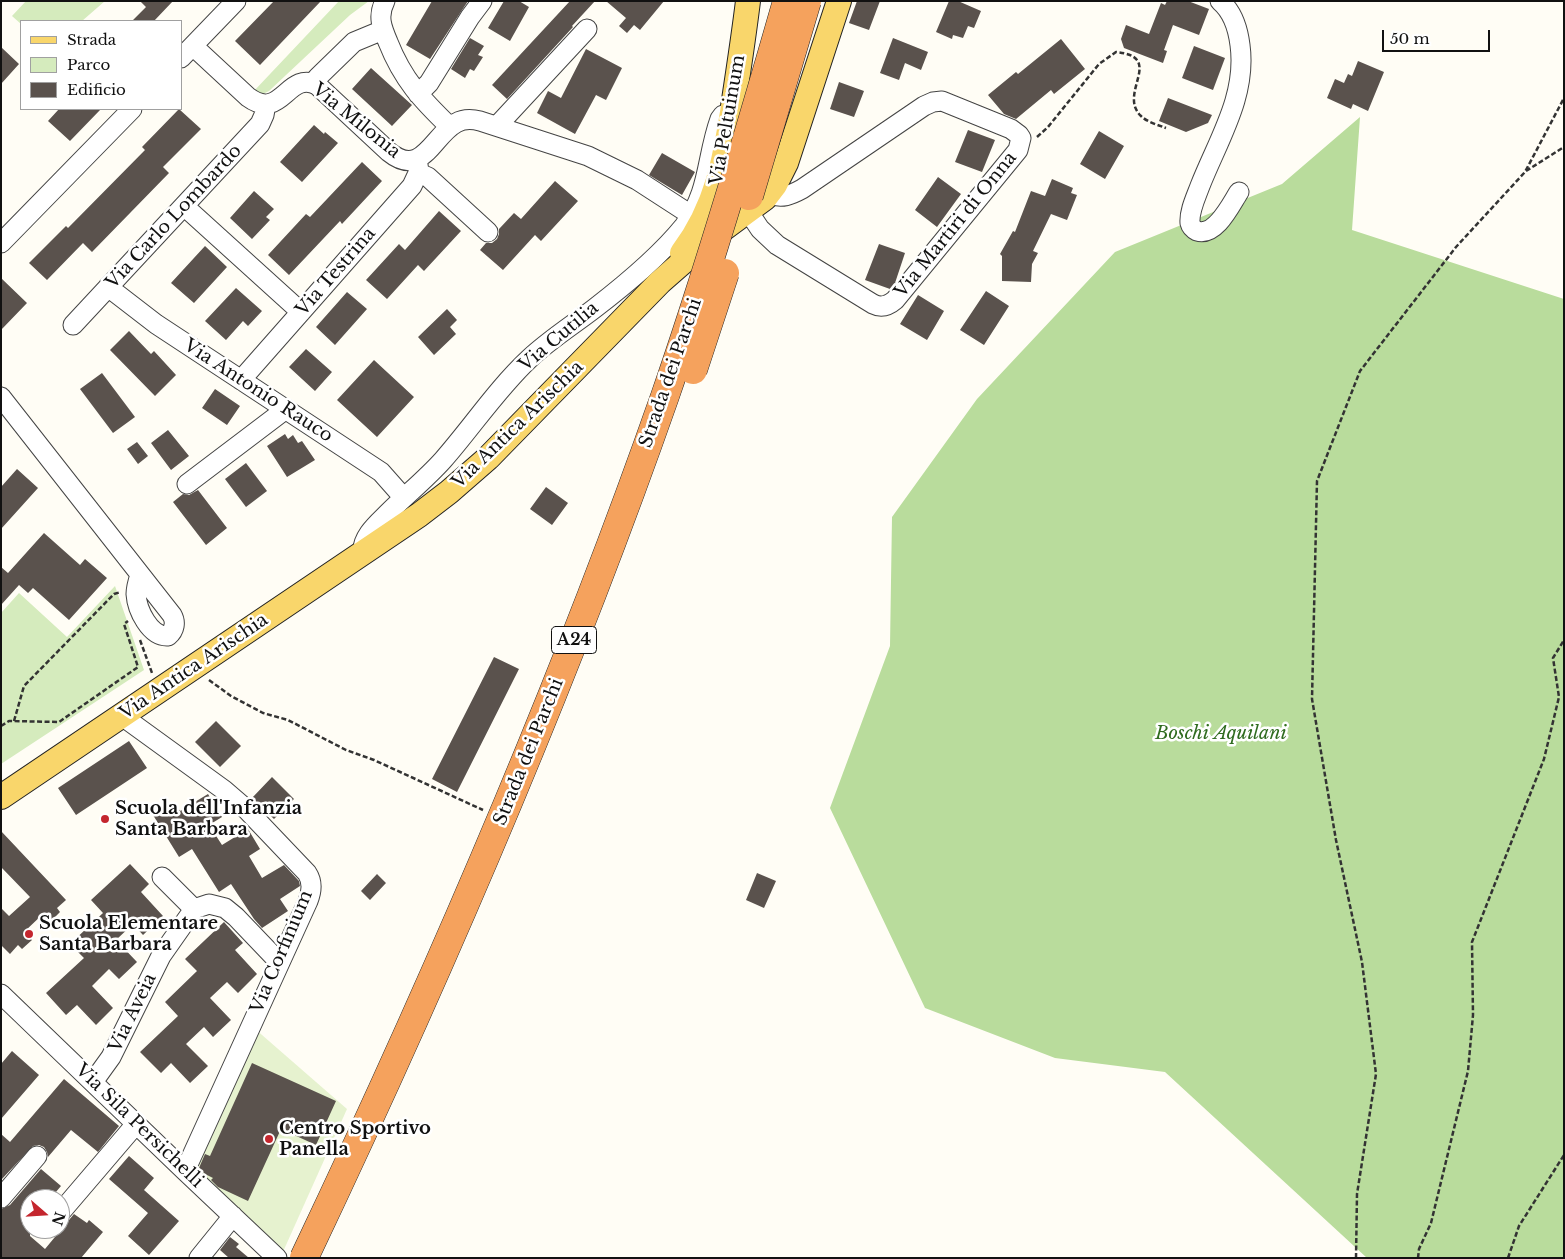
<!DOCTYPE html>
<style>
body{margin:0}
#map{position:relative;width:1565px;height:1259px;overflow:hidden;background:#fffdf5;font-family:"Libre Baskerville",serif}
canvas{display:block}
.frame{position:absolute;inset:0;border:2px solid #111;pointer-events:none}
.legend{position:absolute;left:20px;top:20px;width:162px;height:90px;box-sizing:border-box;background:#fff;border:1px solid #a0a0a0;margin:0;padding:6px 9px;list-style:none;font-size:15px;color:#111}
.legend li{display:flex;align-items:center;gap:10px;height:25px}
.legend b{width:25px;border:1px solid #a0a0a0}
.north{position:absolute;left:20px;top:1189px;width:50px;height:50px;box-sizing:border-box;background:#fff;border:1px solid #a0a0a0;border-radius:50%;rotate:109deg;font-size:14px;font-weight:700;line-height:20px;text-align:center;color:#111}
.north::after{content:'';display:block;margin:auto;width:18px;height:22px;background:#c4262e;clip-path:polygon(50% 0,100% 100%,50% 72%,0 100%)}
.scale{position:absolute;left:1382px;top:30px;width:108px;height:22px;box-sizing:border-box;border:2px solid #111;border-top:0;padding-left:6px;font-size:15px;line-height:18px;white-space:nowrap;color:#111;-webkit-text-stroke:4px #fff;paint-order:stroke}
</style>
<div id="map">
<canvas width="1565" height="1259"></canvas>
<div class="frame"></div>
<ul class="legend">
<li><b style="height:6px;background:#f9d66b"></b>Strada</li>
<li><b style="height:14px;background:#d5ebbd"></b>Parco</li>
<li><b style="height:14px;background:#5a524d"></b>Edificio</li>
</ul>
<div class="north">N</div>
<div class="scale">50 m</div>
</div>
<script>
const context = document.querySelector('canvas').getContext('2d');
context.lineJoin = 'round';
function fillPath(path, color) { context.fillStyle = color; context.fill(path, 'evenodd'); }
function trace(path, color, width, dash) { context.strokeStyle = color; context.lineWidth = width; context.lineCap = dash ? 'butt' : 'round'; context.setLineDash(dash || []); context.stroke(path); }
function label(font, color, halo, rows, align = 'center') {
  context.font = font + ' "Libre Baskerville",serif'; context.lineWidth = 5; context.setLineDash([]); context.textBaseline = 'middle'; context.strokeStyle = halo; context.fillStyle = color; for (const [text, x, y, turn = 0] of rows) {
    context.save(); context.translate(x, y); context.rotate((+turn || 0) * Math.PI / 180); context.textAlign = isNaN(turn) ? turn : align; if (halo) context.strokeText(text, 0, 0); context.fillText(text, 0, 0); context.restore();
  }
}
const green = new Path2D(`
 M26 1H105L82 21H21V24L12 16Z
 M339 1H369L350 15 269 91 261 95 253 92Z
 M115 586 144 670 1 764V613L19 593 67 637Z`);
const forest = new Path2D(`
 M1360 117 1352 230 1564 299V1258H1367L1165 1072 1055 1058 925 1008 830 808 890 646 892 517 977 399 1115 252 1282 184Z`);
const pitch = new Path2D(`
 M254 1028 347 1109 282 1254 190 1169Z`);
const building = new Path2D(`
 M140 1H173L154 21H132L146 7Z
 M274 1H321L260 65 235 41Z
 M432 1H468L430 59 406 45Z
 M504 1H519L529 7 510 41 488 28Z
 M570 1H595L572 26 573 27 507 99 492 85Z
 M606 1H664L640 30 634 25 627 33 619 26 626 18Z
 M857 1H880L869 30 849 23Z
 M949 1H958L981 11 974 28 968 26 963 38 953 35 952 39 936 32Z
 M1167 1H1188L1209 9 1199 35 1173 25 1164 50 1167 51 1163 63 1124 48 1121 39 1126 25 1149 34 1161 3 1165 5Z
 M470 38 484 46 478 55 483 57 474 71 470 69 465 78 451 69Z
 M893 38 928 52 921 70 905 63 899 80 880 73Z
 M1061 39 1085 69 1054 94 1051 90 1016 119 1004 114 988 95 1016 72 1018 74Z
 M1194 46 1225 58 1213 90 1182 78Z
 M1 47 19 64 1 84Z
 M586 49 622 68 606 100 596 95 575 134 537 113 548 91 561 98Z
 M1358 61 1384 72 1368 111 1353 104 1351 109 1327 98 1335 79 1344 83 1348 74 1352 76Z
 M371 68 412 105 392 126 352 89Z
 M839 82 864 91 854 117 830 109Z
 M1168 98 1212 115 1208 123 1186 132 1159 121Z
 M59 109H101L70 141 48 121Z
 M179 109 201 129 163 167 169 173 92 252 83 243 47 280 29 263 66 226 68 228 145 150 142 147Z
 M314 125 324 134 325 132 338 143 302 182 280 162Z
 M968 130 995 140 982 172 955 162Z
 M1099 131 1124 146 1105 179 1080 164Z
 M662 153 695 172 682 195 649 175Z
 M362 162 382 181 342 224 340 221 289 275 268 255 306 214 310 217Z
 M938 177 961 194 937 227 915 210Z
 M1052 179 1073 188 1071 193 1077 195 1067 220 1051 214 1033 251 1038 253 1032 264 1031 282 1002 281V256L1000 254 1013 231 1015 232 1031 191 1045 196Z
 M555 181 578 201 541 241 535 235 503 270 480 250 486 243H492L497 239 499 234V229L514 213 521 219Z
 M254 191 274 209 266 217 270 220 252 239 230 218Z
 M439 211 461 231 424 271 418 265 387 299 366 280 399 244 405 250Z
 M879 244 905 253 895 283 890 289 865 280Z
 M205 246 227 267 194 303 171 283Z
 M1 278 27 303 1 330Z
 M236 288 262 311 248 326 243 321 226 340 205 321Z
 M986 291 1009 306 984 345 960 330Z
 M347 292 367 309 335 345 316 327Z
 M918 295 944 311 927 340 900 324Z
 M447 309 457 320 450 327 456 334 434 355 418 337Z
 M129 331 151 354 154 351 176 375 155 396 110 350Z
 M306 349 332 372 315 391 289 367Z
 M374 360 414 397 377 437 337 400Z
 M102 373 135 417 113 433 80 389Z
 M215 389 240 406 227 425 202 408Z
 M168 430 189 456 171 470 151 443Z
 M285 434 288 439 293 435 298 443 302 441 315 460 287 477 267 446Z
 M137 442 148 456 138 464 127 449Z
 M246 463 267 491 246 507 225 479Z
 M17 469 38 488 1 529V487Z
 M546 487 568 503 552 525 530 509Z
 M198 490 227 528 206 545 173 502 183 494 189 495Z
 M44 533 80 565 85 559 107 578 69 620 33 588 28 593 19 585 1 605V567L8 573Z
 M494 657 519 669 457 792 432 779Z
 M216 721 241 746 220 767 195 742Z
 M129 741 147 768 76 815 58 788Z
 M272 777 294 799 274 819 252 798Z
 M208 794 222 817 209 825 222 845 248 829 260 849 249 856 262 878 284 865 299 881 300 886 280 899 288 911 262 928 254 919 231 884 219 892 192 849 179 857 153 815 174 802 180 811Z
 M1 831 66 900 57 908 60 912 50 922 43 914 24 932 32 940 22 949 18 945 10 954 1 945V908L9 916 30 897 1 867Z
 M130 864 149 884 141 892 163 916 143 935 133 924 116 940 137 962 119 979 109 969 92 986 113 1008 96 1025 77 1005 66 1015 46 993 84 958 70 944 103 913 91 900Z
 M757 873 776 881 764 908 746 900Z
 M377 874 386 883 370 900 361 891Z
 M224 922 243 943 235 950 257 974 238 993 227 982 210 998 231 1020 213 1037 204 1027 186 1044 208 1066 190 1083 171 1063 161 1073 140 1052 178 1016 165 1002 197 971 185 959Z
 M12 1051 39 1075 1 1119V1064Z
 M252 1063 336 1101 316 1145 281 1129 248 1201 218 1187 211 1180 213 1178 205 1174 199 1168 205 1154 210 1156Z
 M64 1079 119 1126 98 1152 71 1130 48 1157 47 1152 44 1147 39 1145 33 1146 1 1180V1134L10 1142Z
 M129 1156 154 1178 144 1190 179 1221 149 1255 128 1236 148 1213 109 1179Z
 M41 1169 61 1186 50 1199H30V1236L45 1249 74 1214 87 1223 89 1220 103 1232 81 1258H1V1209L10 1205Z
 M230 1237 239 1244 236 1247 249 1258H229L220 1250Z`);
const path = new Path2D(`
 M1037 137 1048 127 1099 64 1116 52C1166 57 1117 93 1141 116 1147 122 1158 125 1166 128
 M1526 171 1564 147
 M140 640 152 673
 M209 680 231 696 263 713 288 720 346 750 374 760 483 810
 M14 721 24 686 114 594 121 592
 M1 726 9 721 59 722 138 667 124 624 128 621
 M1356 1258 1357 1194 1376 1074 1362 962 1336 840 1312 699 1317 481 1360 371 1456 247 1525 172 1564 98
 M1418 1258 1419 1249 1431 1223 1468 1071 1473 1015 1472 942 1544 759 1559 697 1553 658 1564 640
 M1508 1258 1519 1226 1564 1155`);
const minor = new Path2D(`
 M385 1C377 16 382 28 388 42 403 80 422 100 450 127
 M1220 1C1233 12 1238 29 1240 45 1247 96 1218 140 1200 186 1196 197 1189 211 1190 223 1191 227 1193 229 1197 231 1216 237 1231 204 1239 192
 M193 46 248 97C282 122 287 70 317 85L389 152C422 179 433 135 456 123 463 119 472 119 480 121L588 156 637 180 691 215
 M181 58 236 1
 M313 83 318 77 354 42 383 30
 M418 94 429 83 470 17 482 1
 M497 126 587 29
 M419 173 428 177 488 232
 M184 206 301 312
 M748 211 760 229 777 245 873 304C881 308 888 306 895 300L1018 150 1021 138 1019 135 1011 129 942 101 933 102 924 106 802 189C791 195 782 199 769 194
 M1 243 132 109
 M108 287 156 324 381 472 404 498
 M73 325 260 124 264 115 266 104
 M241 380 412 186 419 171 417 159
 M1 397 172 615C176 622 175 630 168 636 150 637 137 610 136 594 136 588 138 581 140 575
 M187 484 286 409
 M363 553C361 537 378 523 388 513 406 495 426 479 443 460 472 427 497 389 529 359 549 340 573 325 595 308 626 284 659 257 684 226 710 191 706 158 720 119L723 115 732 113
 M122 716 224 790 246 809 307 873C313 882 312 891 308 901L185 1171
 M162 877 194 909
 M1 994 185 1171 277 1258
 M93 1082 111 1057 161 956 194 909 209 904 225 908 236 917 279 962
 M1 1198 37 1156
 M60 1213 136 1124
 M199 1258 233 1216`);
const major = new Path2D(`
 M682 253C718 205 725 157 734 100 739 67 744 34 748 1
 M1 797 419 515 449 492 488 458 660 282 708 240 765 198 775 185 786 163 839 1`);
const highwayBridge = new Path2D(`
 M749 196 807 1
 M693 370 725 273
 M304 1258C438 976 562 690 665 396 710 266 749 134 787 1`);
const markers = [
 [105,819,5,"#c4262e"],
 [29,934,5,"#c4262e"],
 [269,1139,5,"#c4262e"]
];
const shields = [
 [574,640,45]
];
const shieldNames = [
 ["A24",574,640]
];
const streetNames = [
 ["Via Peltuinum",728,120,-80],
 ["Via Milonia",356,121,39],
 ["Via Carlo Lombardo",174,217,-47],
 ["Via Martiri di Onna",956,225,-51],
 ["Via Testrina",336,272,-49],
 ["Via Cutilia",559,337,-40],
 ["Strada dei Parchi",671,373,-71],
 ["Via Antonio Rauco",258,391,33],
 ["Via Antica Arischia",518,425,-44],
 ["Via Antica Arischia",194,667,-34],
 ["Strada dei Parchi",529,752,-68],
 ["Via Corfinium",282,952,-67],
 ["Via Aveia",133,1013,-64],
 ["Via Sila Persichelli",139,1126,44]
];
const parkNames = [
 ["Boschi Aquilani",1221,734]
];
const poiNames = [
 ["Scuola dell'Infanzia",115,809],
 ["Santa Barbara",115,830],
 ["Scuola Elementare",39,924],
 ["Santa Barbara",39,945],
 ["Centro Sportivo",279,1129],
 ["Panella",279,1150]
];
fillPath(green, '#d5ebbd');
fillPath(forest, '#b9dc9c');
fillPath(pitch, '#e6f2cf');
fillPath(building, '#5a524d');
trace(minor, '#444', 21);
trace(major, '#222', 26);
trace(path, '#333', 2.5, [5, 2.5]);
trace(minor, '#fff', 19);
trace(major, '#f9d66b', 24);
trace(highwayBridge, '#222', 29, []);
trace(highwayBridge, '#f5a25d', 28);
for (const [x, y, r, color] of markers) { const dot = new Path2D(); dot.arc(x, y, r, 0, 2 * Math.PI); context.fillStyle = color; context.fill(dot); trace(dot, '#fff', 2); }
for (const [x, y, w] of shields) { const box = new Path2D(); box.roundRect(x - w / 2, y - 13.5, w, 27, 4); context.fillStyle = '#fff'; context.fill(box); trace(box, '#111', 1); }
label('bold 16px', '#111', null, shieldNames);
label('18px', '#111', '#fff', streetNames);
label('italic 18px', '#2f6b1f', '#fff', parkNames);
label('bold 18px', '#111', '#fff', poiNames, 'left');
</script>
